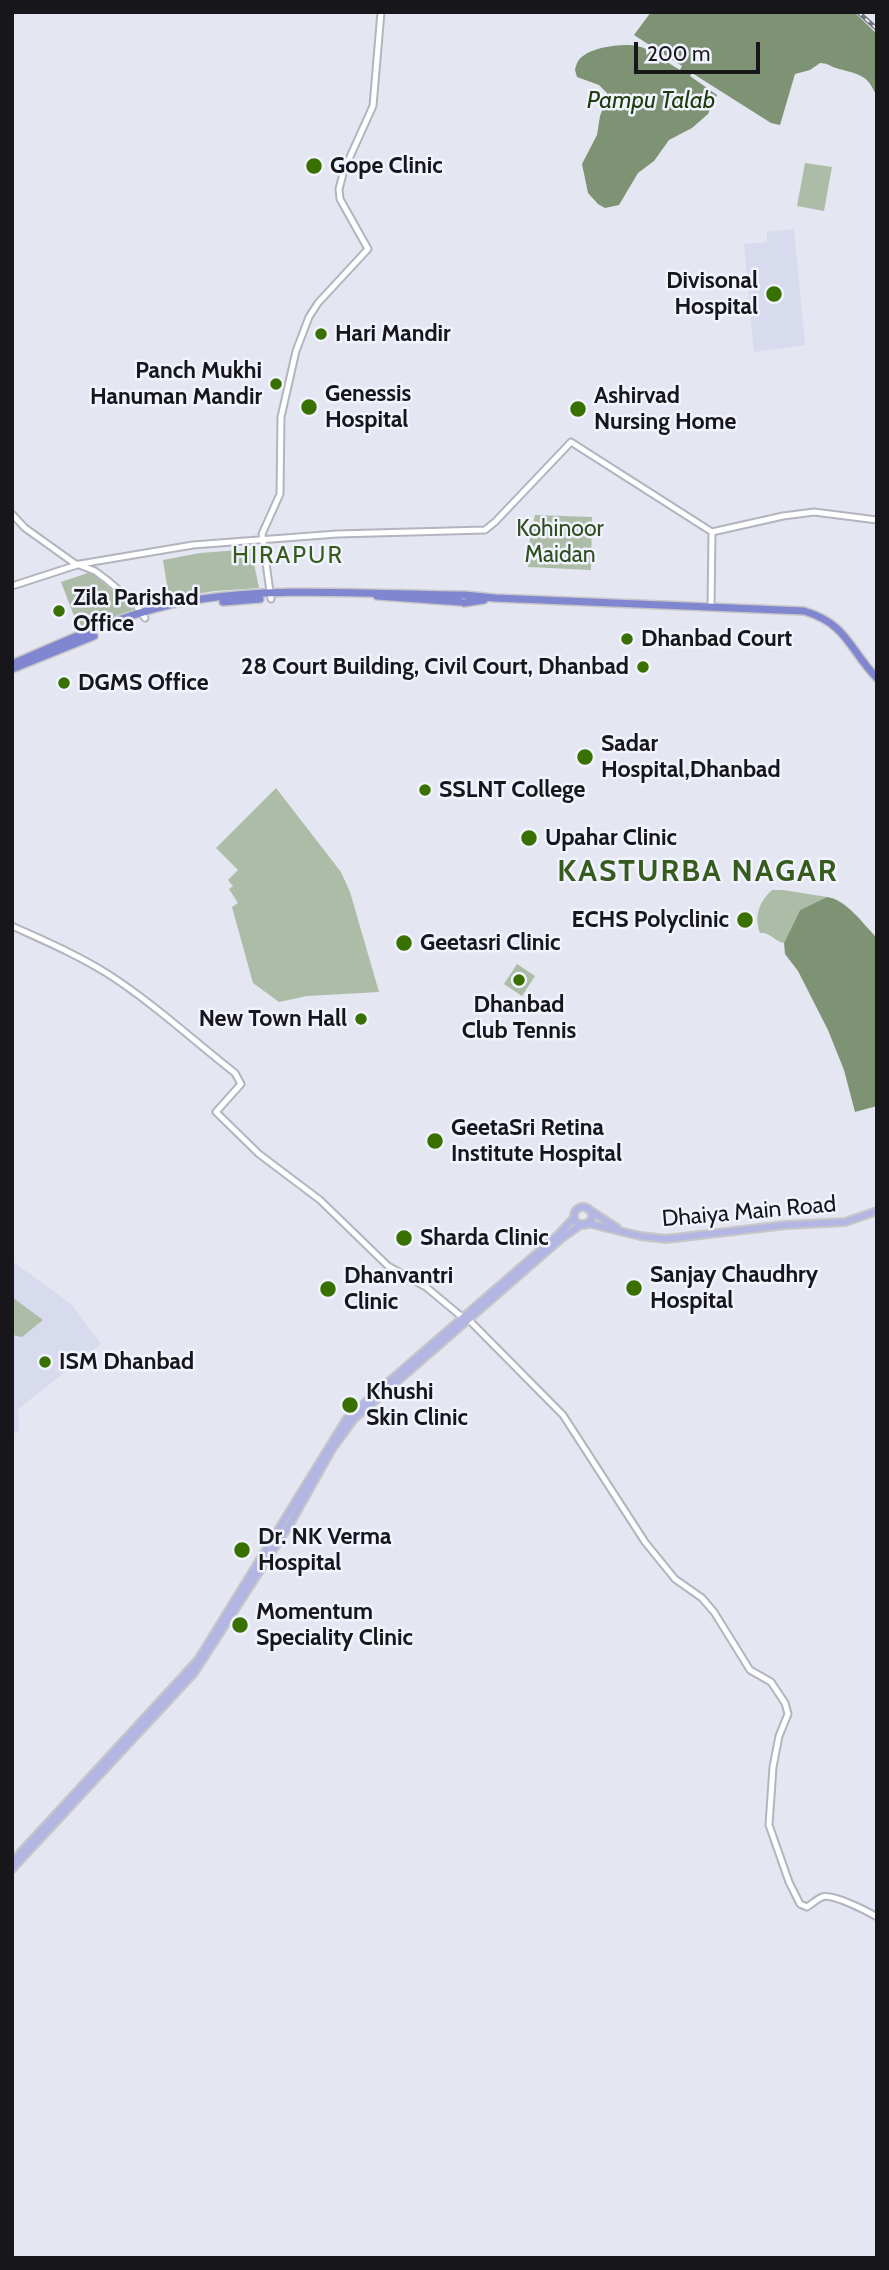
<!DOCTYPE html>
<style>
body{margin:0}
#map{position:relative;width:889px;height:2270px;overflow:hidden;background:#e4e6f1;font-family:Cabin,sans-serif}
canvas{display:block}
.frame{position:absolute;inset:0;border:14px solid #17171b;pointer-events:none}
.scale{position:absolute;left:634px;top:42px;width:126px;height:32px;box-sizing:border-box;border:4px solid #17171b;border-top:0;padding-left:9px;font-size:21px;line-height:24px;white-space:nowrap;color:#17171b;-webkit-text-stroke:5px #f1f3ff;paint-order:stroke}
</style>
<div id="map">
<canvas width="889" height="2270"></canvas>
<div class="frame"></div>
<div class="scale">200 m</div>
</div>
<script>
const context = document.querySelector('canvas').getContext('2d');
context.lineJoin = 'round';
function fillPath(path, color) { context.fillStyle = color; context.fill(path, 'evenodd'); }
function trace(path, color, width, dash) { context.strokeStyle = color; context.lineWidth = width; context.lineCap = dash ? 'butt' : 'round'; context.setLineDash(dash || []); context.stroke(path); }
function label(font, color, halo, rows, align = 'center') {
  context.font = font + ' Cabin,sans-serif'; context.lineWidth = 5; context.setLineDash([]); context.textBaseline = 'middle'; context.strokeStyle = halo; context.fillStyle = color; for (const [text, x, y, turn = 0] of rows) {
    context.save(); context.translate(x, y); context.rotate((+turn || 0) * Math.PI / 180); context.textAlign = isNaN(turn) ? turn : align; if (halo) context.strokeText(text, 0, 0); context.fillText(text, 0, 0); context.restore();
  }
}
const built = new Path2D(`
 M794 229 805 345 754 352 744 244 767 242V232Z
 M12 1261 71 1304 101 1344 18 1409 19 1430 12 1435Z`);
const green = new Path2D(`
 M805 163 832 167 824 211 797 206Z
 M535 515 592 517 591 570 528 567 530 536Z
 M251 549 259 588 215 591 169 598 163 560 200 553Z
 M91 572 134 610 84 629 74 616 61 582Z
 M276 788 341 872 350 892 379 992 307 996 279 1002 253 983 232 907 238 903 229 889 233 886 228 880 238 870 216 848Z
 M772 890H783L827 897 800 910 784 943C775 942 769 931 760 933 754 916 759 902 772 890Z
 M517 964 535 976 522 996 504 984Z
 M12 1297 43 1320 22 1337 12 1335Z`);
const water = new Path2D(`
 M651 12H854L877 34V97C867 73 859 75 836 68 830 66 827 63 820 63L810 70 795 74 780 125 771 123 692 73 690 76 717 95 708 114 692 128 669 140 654 161 638 173 619 205 605 208 598 204 588 193 582 164 597 135 600 116 607 98V93L599 85 577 77 575 70C576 65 578 59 583 56 594 47 623 43 637 46 652 49 667 63 680 70L682 66 634 35Z
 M827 897C846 899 864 925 877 938V1106L855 1112 844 1070 828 1030 798 971 785 954 784 943 800 910Z`);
const secondary = new Path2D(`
 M12 514 25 528 74 563 95 571 107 580 135 604 145 618
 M712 532 783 516 814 512 877 520
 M12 586 80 564 193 545 337 534 485 530 495 522 571 442 712 532 711 607
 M271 599 262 534 280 494 281 417 296 351 309 317 318 303 368 249 340 199 339 189 344 170 373 106 381 12
 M12 926C45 941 78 955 108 974 153 1003 193 1040 235 1073L241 1084 216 1112 259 1154 320 1200 388 1266 426 1287 462 1317
 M468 1319 563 1415 645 1542 675 1579 702 1598 714 1612 750 1670 771 1682 785 1703 788 1714 779 1736 773 1767 769 1825 789 1882 800 1904 807 1907C812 1904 817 1899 822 1897 832 1893 867 1911 877 1917`);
const primary = new Path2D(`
 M574 1216a9 9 0 1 1 18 0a9 9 0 1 1-18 0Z
 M588 1209 617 1228
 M587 1223 640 1236 666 1239 786 1225 845 1222 877 1211
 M12 1862 198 1660 347 1418 558 1235 574 1218
 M12 1869 194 1673 290 1524 332 1449 354 1419 562 1238 582 1224`);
const highway = new Path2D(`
 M464 595 495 598 804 611C848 624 849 650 877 678
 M377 596 460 602
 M223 602 260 599
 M464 603 484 600
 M12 664C70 639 131 610 194 600 283 586 372 595 461 595
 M12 669 94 636`);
const rail = new Path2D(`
 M858 12 877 29`);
const markers = [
 [314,166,9,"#387100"],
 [774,294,9,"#387100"],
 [321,334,7,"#387100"],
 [276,384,7,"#387100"],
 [309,407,9,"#387100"],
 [578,409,9,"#387100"],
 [59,611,7,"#387100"],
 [627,639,7,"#387100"],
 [643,667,7,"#387100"],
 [64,683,7,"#387100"],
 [585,757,9,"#387100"],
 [425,790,7,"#387100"],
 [529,838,9,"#387100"],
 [745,920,9,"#387100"],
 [404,943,9,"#387100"],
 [519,980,7,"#387100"],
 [361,1019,7,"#387100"],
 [435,1141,9,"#387100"],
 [404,1238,9,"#387100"],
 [634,1288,9,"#387100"],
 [328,1289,9,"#387100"],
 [45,1362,7,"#387100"],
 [350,1405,9,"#387100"],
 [242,1550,9,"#387100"],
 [240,1625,9,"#387100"]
];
const poiNames = [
 ["Gope Clinic",330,166],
 ["Divisonal",758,281,"right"],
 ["Hospital",758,307,"right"],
 ["Hari Mandir",335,334],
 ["Panch Mukhi",262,371,"right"],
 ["Hanuman Mandir",262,397,"right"],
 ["Genessis",325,394],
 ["Hospital",325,420],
 ["Ashirvad",594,396],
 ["Nursing Home",594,422],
 ["Zila Parishad",73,598],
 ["Office",73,624],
 ["Dhanbad Court",641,639],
 ["28 Court Building, Civil Court, Dhanbad",629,667,"right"],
 ["DGMS Office",78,683],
 ["Sadar",601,744],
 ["Hospital,Dhanbad",601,770],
 ["SSLNT College",439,790],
 ["Upahar Clinic",545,838],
 ["ECHS Polyclinic",729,920,"right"],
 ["Geetasri Clinic",420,943],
 ["Dhanbad",519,1005,"center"],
 ["Club Tennis",519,1031,"center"],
 ["New Town Hall",347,1019,"right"],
 ["GeetaSri Retina",451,1128],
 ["Institute Hospital",451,1154],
 ["Sharda Clinic",420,1238],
 ["Sanjay Chaudhry",650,1275],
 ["Hospital",650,1301],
 ["Dhanvantri",344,1276],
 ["Clinic",344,1302],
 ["ISM Dhanbad",59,1362],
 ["Khushi",366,1392],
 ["Skin Clinic",366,1418],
 ["Dr. NK Verma",258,1537],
 ["Hospital",258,1563],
 ["Momentum",256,1612],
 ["Speciality Clinic",256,1638]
];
const parkNames = [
 ["Kohinoor",560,529],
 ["Maidan",560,555]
];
const streetNames = [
 ["Dhaiya Main Road",749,1212,-5]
];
const waterNames = [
 ["Pampu Talab",651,101]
];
const neighbourhoodNames = [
 ["HIRAPUR",288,556]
];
const districtNames = [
 ["KASTURBA NAGAR",698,872]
];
fillPath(built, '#d8daed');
fillPath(green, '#adbca6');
fillPath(water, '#7e9274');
trace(secondary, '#b2b4bf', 9);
trace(primary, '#c7c7c8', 10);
trace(highway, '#c7c7c8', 10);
trace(secondary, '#fff', 5);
trace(primary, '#b3b6e3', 6);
trace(highway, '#8186d1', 7);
trace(rail, '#74757c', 4.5);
trace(rail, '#f1f3ff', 2, [5]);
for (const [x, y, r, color] of markers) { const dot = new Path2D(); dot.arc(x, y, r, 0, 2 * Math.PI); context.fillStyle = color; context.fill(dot); trace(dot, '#f1f3ff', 2.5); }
label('bold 23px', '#17171b', '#f1f3ff', poiNames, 'left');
label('23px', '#304d1e', '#f1f3ff', parkNames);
label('23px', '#17171b', '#f1f3ff', streetNames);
label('italic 24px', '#213d0e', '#f1f3ff', waterNames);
context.letterSpacing = '2px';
label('24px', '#365b1d', '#f1f3ff', neighbourhoodNames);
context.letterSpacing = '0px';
context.letterSpacing = '2px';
label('bold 30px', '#365b1d', '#f1f3ff', districtNames);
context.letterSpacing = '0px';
</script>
